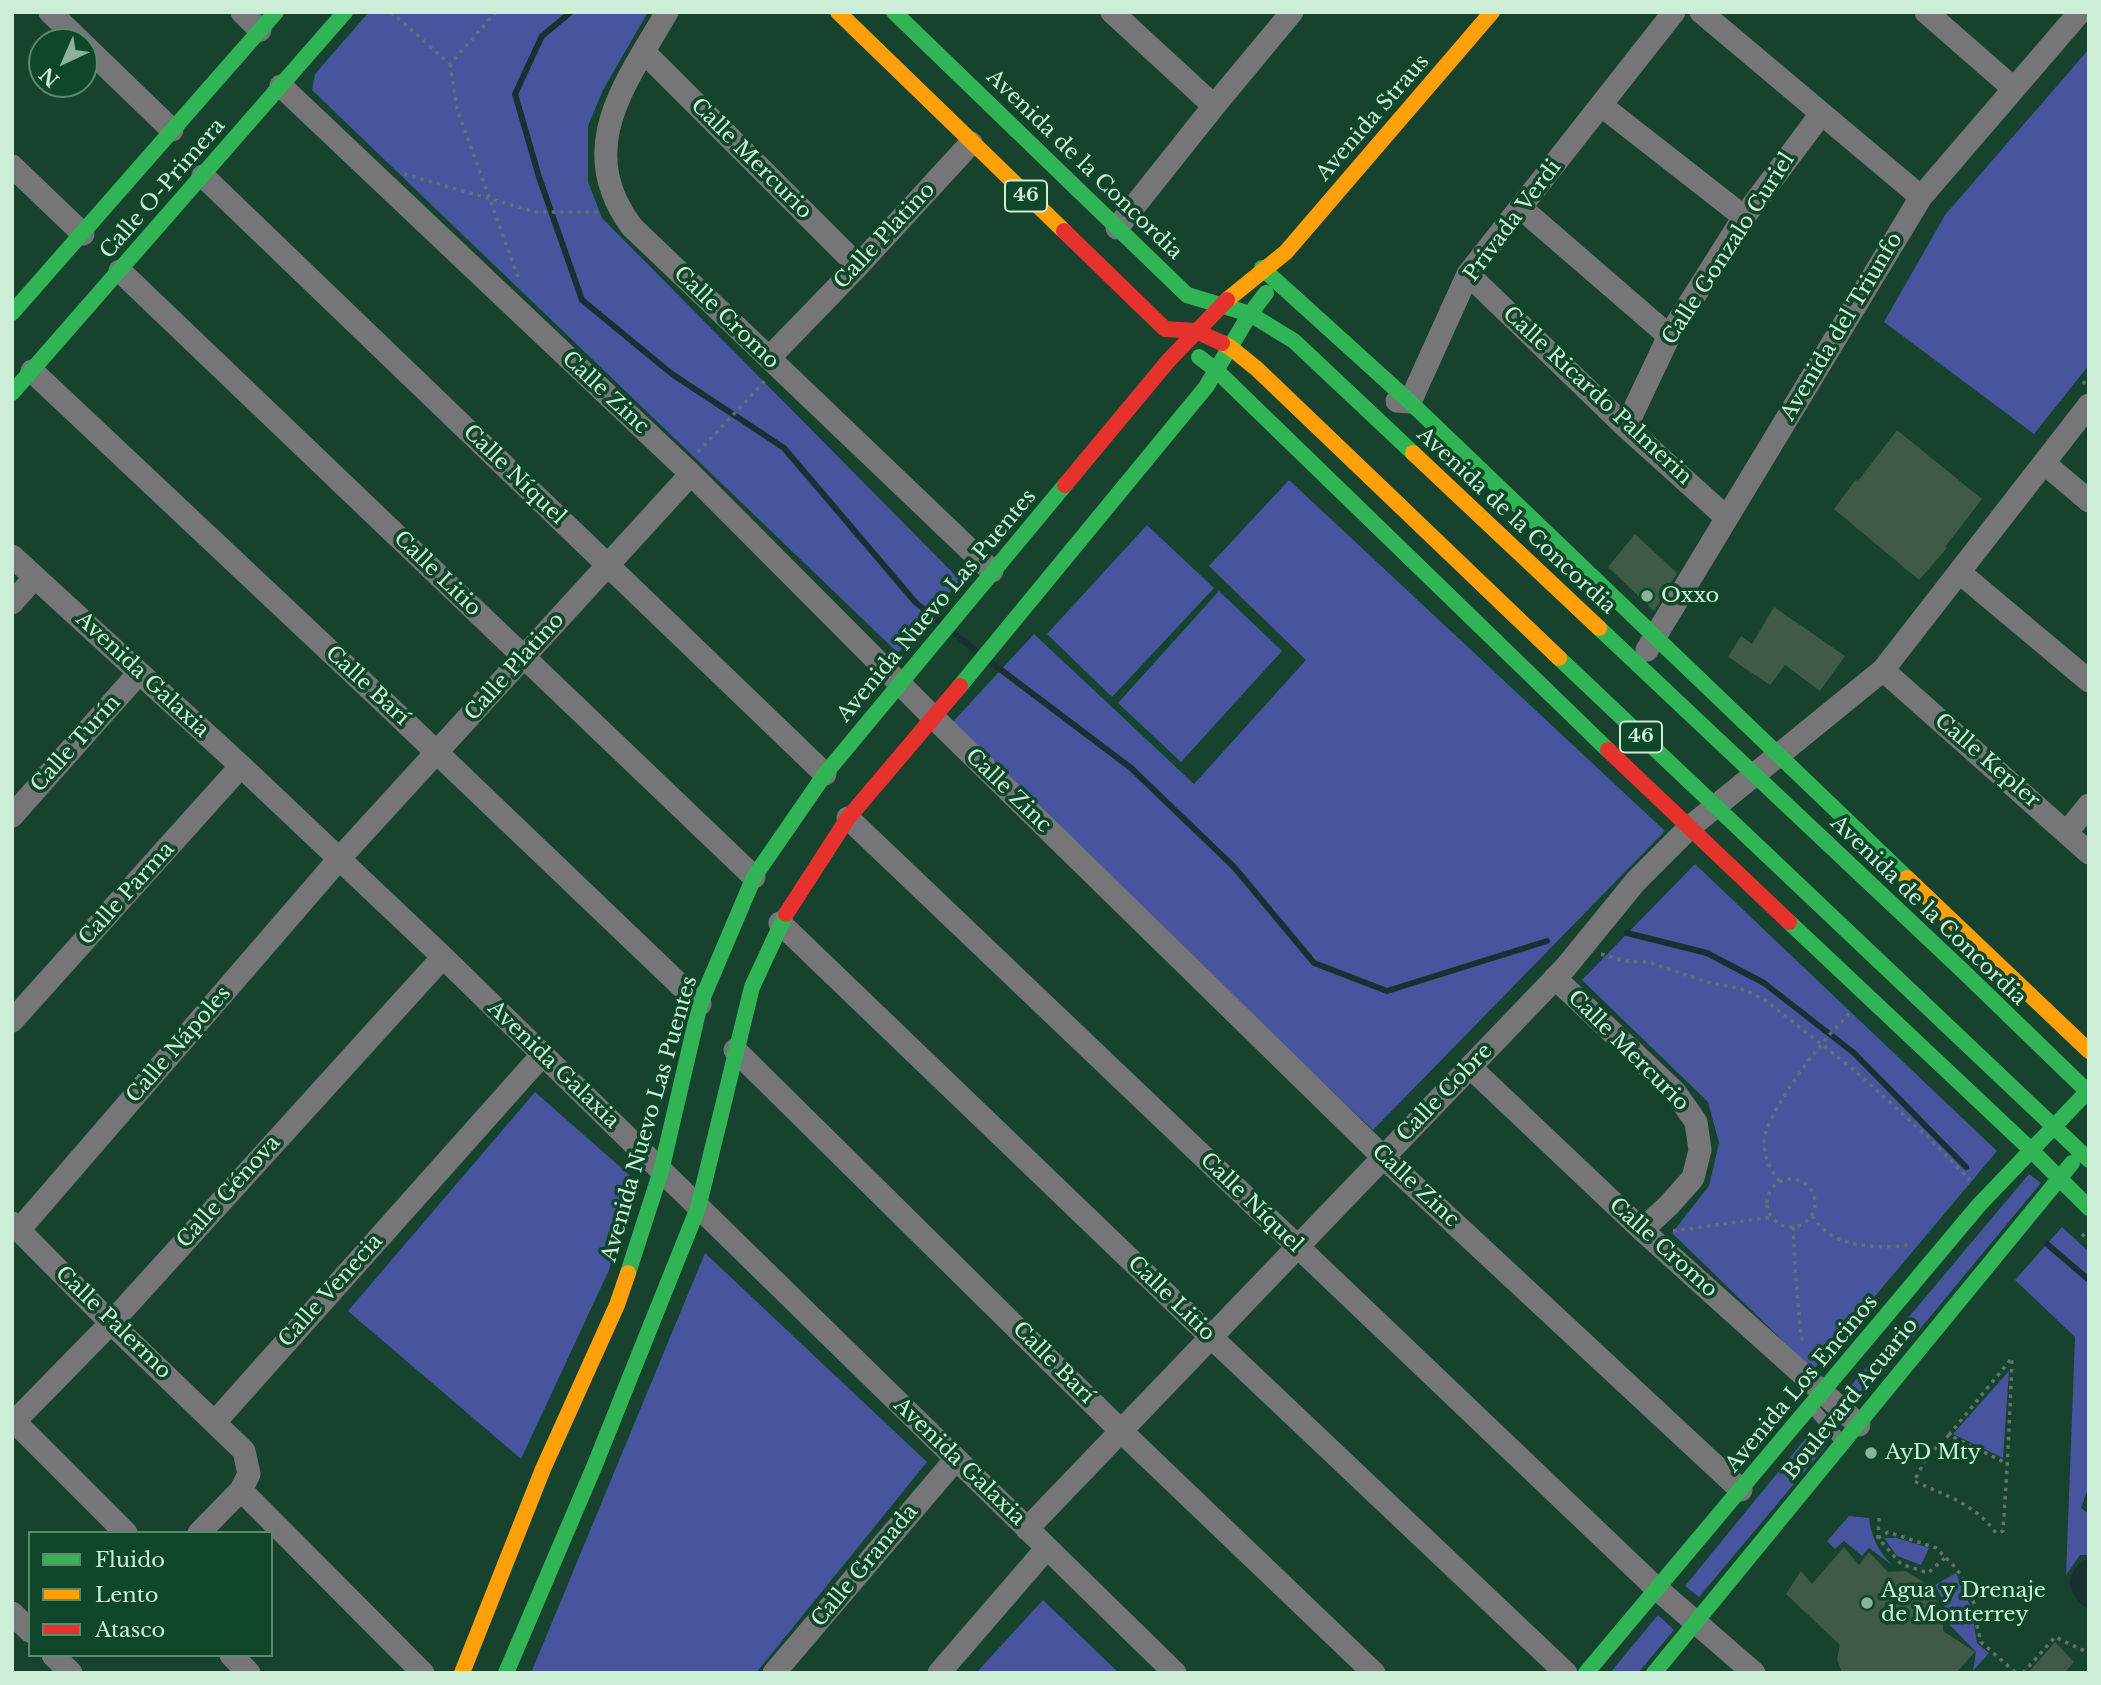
<!DOCTYPE html>
<meta charset="utf-8">
<style>
body{margin:0}
#map{position:relative;width:2101px;height:1685px;overflow:hidden;background:#16422e;font-family:"Libre Baskerville",serif}
canvas{display:block}
.frame{position:absolute;inset:0;border:14px solid #cceed7;pointer-events:none}
.legend{position:absolute;left:28px;top:1531px;width:245px;height:126px;box-sizing:border-box;background:#10472a;border:2px solid #5b8a6f;margin:0;padding:9px 12px;list-style:none;font-size:21px;color:#cceed7}
.legend li{display:flex;align-items:center;gap:14px;height:35px}
.legend b{width:35px;border:2px solid #5b8a6f}
.north{position:absolute;left:28px;top:28px;width:70px;height:70px;box-sizing:border-box;background:#10472a;border:2px solid #5b8a6f;border-radius:50%;rotate:224deg;font-size:19px;font-weight:700;line-height:28px;text-align:center;color:#cceed7}
.north::after{content:'';display:block;margin:auto;width:24px;height:32px;background:#8cb29c;clip-path:polygon(50% 0,100% 100%,50% 72%,0 100%)}
</style>
<div id="map">
<canvas width="2101" height="1685"></canvas>
<div class="frame"></div>
<ul class="legend">
<li><b style="height:9px;background:#30b455"></b>Fluido</li>
<li><b style="height:9px;background:#ff9f0a"></b>Lento</li>
<li><b style="height:9px;background:#e5322d"></b>Atasco</li>
</ul>
<div class="north">N</div>
</div>
<script>
const context = document.querySelector('canvas').getContext('2d');
context.lineJoin = 'round';
function fillPath(path, color) { context.fillStyle = color; context.fill(path, 'evenodd'); }
function trace(path, color, width, dash) { context.strokeStyle = color; context.lineWidth = width; context.lineCap = dash ? 'butt' : 'round'; context.setLineDash(dash || []); context.stroke(path); }
function label(font, color, halo, rows, align = 'center') {
  context.font = font + ' "Libre Baskerville",serif'; context.lineWidth = 7; context.setLineDash([]); context.textBaseline = 'middle'; context.strokeStyle = halo; context.fillStyle = color; for (const [text, x, y, turn = 0] of rows) {
    context.save(); context.translate(x, y); context.rotate((+turn || 0) * Math.PI / 180); context.textAlign = isNaN(turn) ? turn : align; if (halo) context.strokeText(text, 0, 0); context.fillText(text, 0, 0); context.restore();
  }
}
const green = new Path2D(`
 M369 12H648L603 90 588 126V182L602 218 960 580 898 653 312 90 315 74Z
 M2089 49V365L2034 434 1884 322 1945 215Z
 M1289 480 1665 831 1373 1130 949 726 1034 634 1194 784 1306 660 1209 566Z
 M1147 525 1214 588 1112 697 1047 634Z
 M1219 591 1282 651 1181 762 1118 703Z
 M1695 864 1997 1151 1813 1370 1672 1233 1709 1186 1719 1143 1708 1102 1582 980Z
 M535 1092 634 1179 609 1270 521 1459 348 1311Z
 M2029 1174 2041 1183 1857 1405 1844 1394Z
 M2062 1227 2089 1252V1485L2081 1508 2089 1514V1555H2080L2066 1575 2075 1337 2015 1280Z
 M705 1253 927 1462 756 1673H531Z
 M2009 1371 2003 1458 1953 1434Z
 M1810 1433 1826 1446 1699 1597 1685 1586Z
 M1849 1516 1869 1518C1872 1539 1878 1550 1892 1565L1869 1548 1862 1556 1844 1541 1835 1549 1827 1541Z
 M1884 1538H1897L1929 1548 1921 1565 1897 1556Z
 M1956 1573 1971 1607 1977 1643 1989 1653 1973 1671 1976 1652 1946 1621 1944 1603 1935 1585Z
 M1043 1600 1119 1673H976Z
 M1658 1615 1674 1630 1638 1673H1610Z`);
const water = new Path2D(`
 M2083 1560H2089V1609C2077 1603 2065 1588 2072 1574 2074 1569 2080 1564 2083 1560Z`);
const stream = new Path2D(`
 M571 12 542 36 515 94 539 177 582 300 672 374 784 448 916 603 940 622
 M954 633 975 650
 M992 663 1131 768 1234 867 1314 963 1387 991 1547 941
 M1627 933 1707 953 1764 983 1854 1053 1966 1167
 M2047 1244 2089 1280`);
const building = new Path2D(`
 M1897 430 1982 499 1945 547 1947 548 1919 580 1834 509 1856 479 1858 481Z
 M1635 534 1677 573 1654 611 1608 567Z
 M1774 607 1845 656 1820 691 1785 665 1770 685 1728 657 1741 636 1752 644Z
 M1844 1547 1859 1565 1869 1552 1888 1572 1906 1571 1928 1585 1943 1612V1631L1975 1652 1956 1673H1842L1837 1659 1840 1645 1786 1594 1801 1571 1812 1584Z
 M2055 1642 2074 1662 2064 1673H2028Z`);
const path = new Path2D(`
 M391 12 450 64 496 12
 M450 64 457 109 519 280
 M404 174 536 212H601
 M2083 384 2089 376
 M698 452 765 381
 M1601 954 1626 961 1647 962 1707 982 1745 990 1765 1000 1853 1069 1929 1138 1970 1180
 M1767 1203a24 24 0 1 1 48 0a24 24 0 1 1-48 0Z
 M1780 1181C1770 1170 1764 1158 1764 1142 1765 1117 1808 1060 1825 1040 1833 1030 1842 1022 1850 1012
 M1812 1216C1817 1222 1821 1229 1828 1233 1849 1248 1888 1249 1912 1244
 M1793 1227 1796 1280 1801 1336 1804 1345
 M1673 1231 1772 1217
 M2082 1234 2089 1241
 M1949 1435 1927 1457 1914 1481C1946 1496 1974 1503 1996 1533L2003 1531C2007 1473 2010 1416 2012 1358L1949 1435 2008 1464
 M1879 1518 1878 1538 1901 1564 1928 1573 1945 1558
 M1878 1538 1888 1532 1936 1548 1953 1565 1962 1576 1977 1610 1976 1622 1981 1642 2016 1673
 M2023 1673 2055 1637 2089 1653`);
const lane = new Path2D(`
 M1812 1407 1841 1441`);
const street = new Path2D(`
 M50 12 81 42
 M242 12 260 30
 M667 12C626 83 573 148 632 227L992 571
 M1112 12 1214 106
 M1701 12 1921 197
 M1926 12 2013 88
 M84 45 172 130
 M644 52 858 266
 M281 86 691 474 934 718 1383 1157 1741 1490
 M1602 106 1744 217
 M12 166 83 234
 M203 176 825 774
 M1521 208 1669 336
 M1117 228 1214 106 1292 12
 M120 271 754 877
 M1468 274 1626 427 1727 518
 M769 358 858 266 971 143
 M32 371 386 704 700 1004
 M1397 401 1410 402 1468 274 1674 12
 M1626 427 1669 336 1744 217 1821 114
 M2044 463 2089 501
 M12 556 241 766 443 957 1175 1673
 M1959 572 2089 681
 M12 603 35 577
 M1647 650 1921 197 2080 12
 M1883 670 2089 853
 M12 816 139 673
 M848 818 1655 1587 1754 1673
 M2067 832 2089 805
 M780 923 1211 1337 1566 1673
 M1555 978 1675 1092 1696 1122 1700 1150 1693 1178 1669 1205 1642 1230
 M12 1021 241 766
 M735 1050 1121 1431 1374 1673
 M1470 1067 1642 1230 1859 1425
 M12 1223 111 1323 244 1451 249 1474 241 1490 199 1533
 M19 1230 339 859 691 474
 M12 1419 126 1533
 M215 1422 543 1054
 M12 1424 111 1323 443 957
 M241 1490 423 1673
 M1027 1529 1565 968 1636 881 1689 828 1883 670 2089 405
 M12 1613 30 1631
 M53 1655 71 1673
 M231 1655 249 1673
 M774 1673 956 1459
 M939 1673 1047 1548`);
const fast = new Path2D(`
 M894 12 1187 295 1250 314 1294 341 1413 453
 M1262 268 1410 402 1907 878
 M12 313 276 12
 M1199 357 1216 370 1608 750
 M12 393 345 12
 M1599 628 1964 972 2089 1093
 M1559 658 2089 1160
 M960 686 1206 387 1250 314 1266 293
 M1789 922 2029 1148 2089 1208
 M628 1273 661 1171 700 1004 754 877 825 774 1065 485
 M506 1673 594 1467 698 1208 752 987 786 914
 M1586 1673 1979 1205 2087 1092
 M1654 1673 2072 1163`);
const slow = new Path2D(`
 M838 12 1064 231
 M1227 300 1286 252 1492 12
 M1222 343 1231 348 1257 369 1559 658
 M1413 453 1599 628
 M1907 878 2089 1051
 M462 1673 543 1469 617 1305 628 1273`);
const jam = new Path2D(`
 M1064 231 1165 329 1196 331 1222 343
 M1065 485 1169 360 1227 300
 M1608 750 1789 922
 M786 914 848 818 960 686`);
const markers = [
 [1647,596,7,"#8cb29c"],
 [1871,1453,7,"#8cb29c"],
 [1867,1603,7,"#8cb29c"]
];
const shields = [
 [1026,196,42],
 [1641,737,42]
];
const shieldNames = [
 ["46",1026,196],
 ["46",1641,737]
];
const streetNames = [
 ["Avenida Straus",1373,118,-49],
 ["Calle Mercurio",751,159,45],
 ["Avenida de la Concordia",1084,165,44],
 ["Calle O-Primera",163,189,-49],
 ["Privada Verdi",1513,221,-53],
 ["Calle Platino",885,236,-47],
 ["Calle Gonzalo Curiel",1729,249,-57],
 ["Calle Cromo",726,318,44],
 ["Avenida del Triunfo",1842,327,-59],
 ["Calle Zinc",605,393,43],
 ["Calle Ricardo Palmerin",1597,396,43],
 ["Calle Níquel",514,475,44],
 ["Avenida de la Concordia",1516,521,43],
 ["Calle Litio",437,574,44],
 ["Avenida Nuevo Las Puentes",937,606,-50],
 ["Calle Platino",515,667,-48],
 ["Avenida Galaxia",142,675,43],
 ["Calle Barí",367,686,43],
 ["Calle Turín",76,744,-48],
 ["Calle Kepler",1987,761,41],
 ["Calle Zinc",1008,791,44],
 ["Calle Parma",127,894,-48],
 ["Avenida de la Concordia",1928,911,44],
 ["Calle Nápoles",179,1045,-49],
 ["Calle Mercurio",1628,1051,45],
 ["Avenida Galaxia",553,1065,44],
 ["Calle Cobre",1445,1093,-46],
 ["Avenida Nuevo Las Puentes",650,1119,-74],
 ["Calle Zinc",1415,1186,43],
 ["Calle Génova",229,1192,-48],
 ["Calle Níquel",1251,1203,44],
 ["Calle Cromo",1663,1248,42],
 ["Calle Venecia",331,1291,-48],
 ["Calle Litio",1171,1299,44],
 ["Calle Palermo",113,1323,44],
 ["Calle Barí",1053,1363,45],
 ["Avenida Los Encinos",1802,1384,-50],
 ["Boulevard Acuario",1851,1399,-51],
 ["Avenida Galaxia",959,1462,44],
 ["Calle Granada",865,1566,-50]
];
const poiNames = [
 ["Oxxo",1661,596],
 ["AyD Mty",1885,1453],
 ["Agua y Drenaje",1881,1591],
 ["de Monterrey",1881,1615]
];
fillPath(green, '#46559e');
fillPath(water, '#193033');
trace(stream, '#193033', 6);
fillPath(building, '#3f5a46');
trace(path, '#64726d', 3.5, [3.5, 5]);
trace(lane, '#767578', 12);
trace(street, '#767578', 23);
trace(fast, '#30b455', 16);
trace(slow, '#ff9f0a', 16);
trace(jam, '#e5322d', 16);
for (const [x, y, r, color] of markers) { const dot = new Path2D(); dot.arc(x, y, r, 0, 2 * Math.PI); context.fillStyle = color; context.fill(dot); trace(dot, '#10472a', 2.5); }
for (const [x, y, w] of shields) { const box = new Path2D(); box.roundRect(x - w / 2, y - 15.5, w, 31, 5); context.fillStyle = '#10472a'; context.fill(box); trace(box, '#cceed7', 2); }
label('bold 19px', '#cceed7', null, shieldNames);
label('21px', '#cceed7', '#10472a', streetNames);
label('21px', '#cceed7', '#10472a', poiNames, 'left');
</script>
